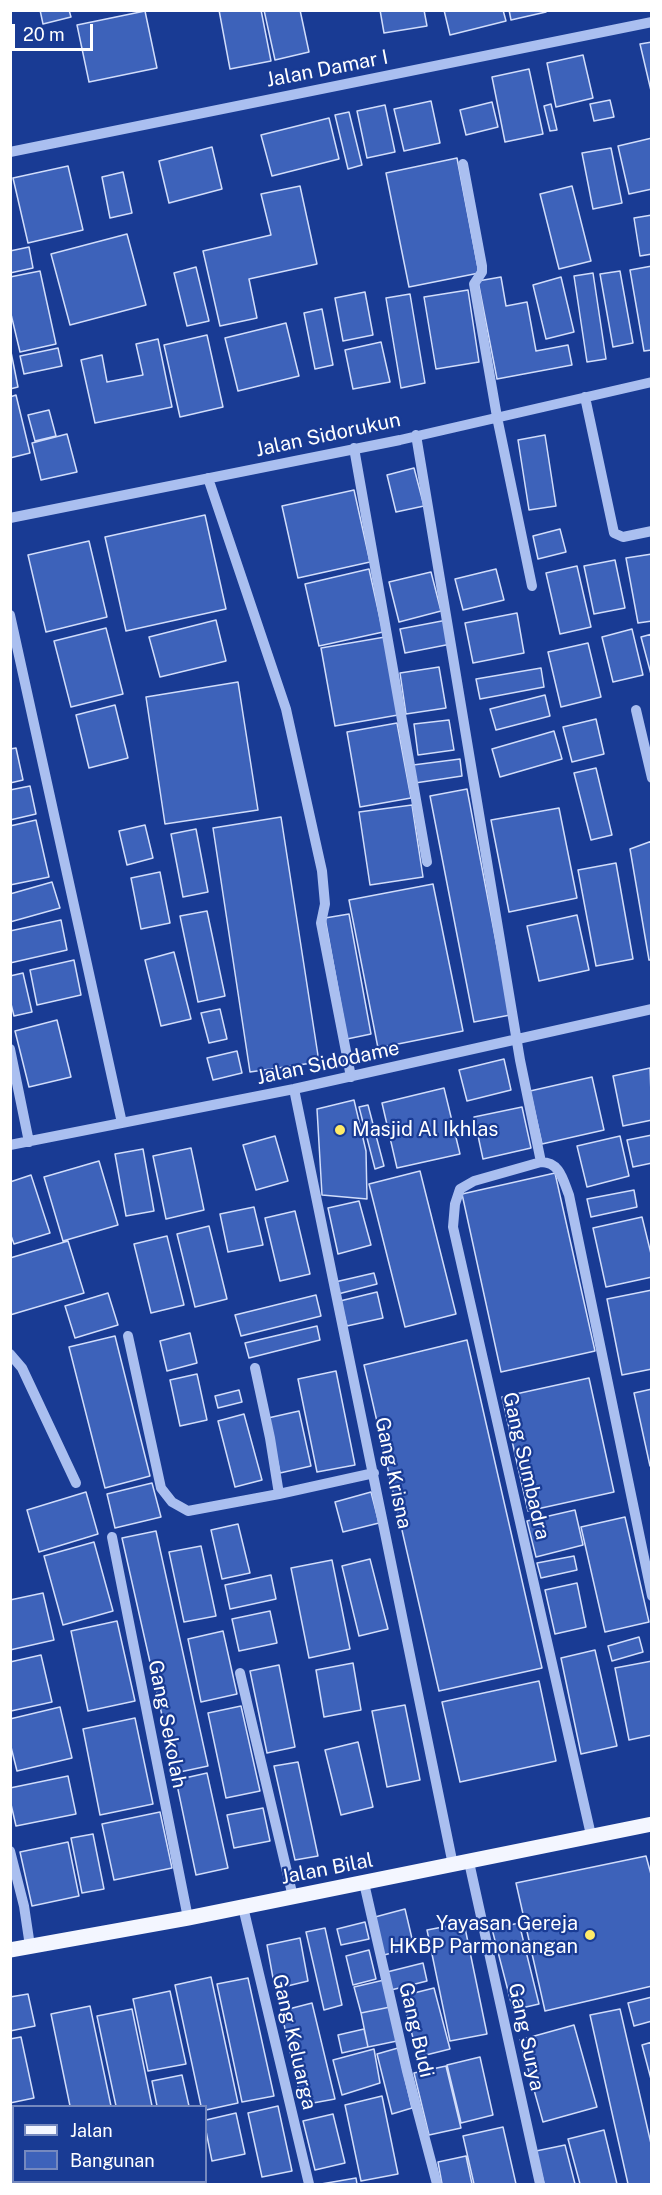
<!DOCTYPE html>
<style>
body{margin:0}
#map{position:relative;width:662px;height:2195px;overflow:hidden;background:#193b94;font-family:"Public Sans",sans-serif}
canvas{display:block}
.frame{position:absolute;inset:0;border:12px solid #fff;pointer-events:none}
.legend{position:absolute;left:12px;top:2105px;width:195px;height:78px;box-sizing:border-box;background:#193b94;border:2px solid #7589bf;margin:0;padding:8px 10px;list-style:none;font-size:18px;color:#fff}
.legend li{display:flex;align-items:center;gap:12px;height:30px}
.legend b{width:30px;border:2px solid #7589bf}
.scale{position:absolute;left:12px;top:24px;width:81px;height:27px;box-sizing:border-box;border:3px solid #fff;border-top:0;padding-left:8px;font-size:18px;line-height:21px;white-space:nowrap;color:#fff;-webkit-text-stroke:4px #193b94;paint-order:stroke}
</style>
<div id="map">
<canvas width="662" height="2195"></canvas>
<div class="frame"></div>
<ul class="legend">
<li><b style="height:8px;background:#f3f6ff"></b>Jalan</li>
<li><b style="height:16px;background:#3d62ba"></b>Bangunan</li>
</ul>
<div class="scale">20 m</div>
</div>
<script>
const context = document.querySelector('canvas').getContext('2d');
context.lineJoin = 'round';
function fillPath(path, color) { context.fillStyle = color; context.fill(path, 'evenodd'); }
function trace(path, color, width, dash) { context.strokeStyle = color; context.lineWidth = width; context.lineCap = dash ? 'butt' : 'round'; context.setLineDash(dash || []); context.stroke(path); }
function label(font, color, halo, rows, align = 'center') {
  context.font = font + ' "Public Sans",sans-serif'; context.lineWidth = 4.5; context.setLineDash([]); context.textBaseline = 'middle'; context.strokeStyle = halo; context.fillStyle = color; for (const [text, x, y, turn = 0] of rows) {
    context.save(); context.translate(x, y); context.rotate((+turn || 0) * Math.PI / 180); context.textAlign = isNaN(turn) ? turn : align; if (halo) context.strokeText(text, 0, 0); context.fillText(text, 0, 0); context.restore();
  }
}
const building = new Path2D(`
 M40 10H69L71 17 43 24Z
 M219 10H261L271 61 230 69Z
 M264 10H300L309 52 275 60Z
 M380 10H424L427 26 384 33Z
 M444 10H503L506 21 450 35Z
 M509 10H546V12L511 20Z
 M145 11 157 68 89 82 77 25Z
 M652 42V95L640 44Z
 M583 55 593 98 556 107 547 63Z
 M529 69 543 134 505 142 492 77Z
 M610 100 614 117 594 121 590 104Z
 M431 101 440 143 404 151 394 109Z
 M492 102 498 127 466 135 460 110Z
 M551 104 557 130 550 131 544 106Z
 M385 105 395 152 367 158 357 111Z
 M349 112 362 165 348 169 335 115Z
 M329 118 339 159 272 176 261 135Z
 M652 138V189L629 194 618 146Z
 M212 147 222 189 169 203 159 161Z
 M611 148 622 203 593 209 582 153Z
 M457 158 479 273 409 287 386 173Z
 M68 166 83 230 28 243 13 178Z
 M123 172 132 213 110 218 102 177Z
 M300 186 317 264 249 279 257 318 220 326 203 251 271 235 261 194Z
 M572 186 591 261 559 269 540 194Z
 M652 215V254L640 256 634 218Z
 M127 234 146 305 70 325 51 254Z
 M29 247 33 268 10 273V251Z
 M652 266V350L644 351 630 270Z
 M196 267 209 321 187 326 174 273Z
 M40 271 56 344 20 352 10 310V277Z
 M620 271 633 343 613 347 600 274Z
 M593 273 606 359 587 362 574 276Z
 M501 277 506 306 527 302 536 351 568 345 572 365 497 379 478 281Z
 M561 277 574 332 546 339 533 285Z
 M468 290 479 362 436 369 424 297Z
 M365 292 373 335 343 341 335 298Z
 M410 294 425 383 401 388 386 298Z
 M322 309 333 365 315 369 304 313Z
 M286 323 299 376 238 391 225 338Z
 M207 335 223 407 180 417 164 345Z
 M158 339 172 407 95 423 81 360 102 355 107 382 143 375 136 344Z
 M381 342 390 382 353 389 345 350Z
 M58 348 62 366 24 374 20 356Z
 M11 352 18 387 10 389V352Z
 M16 395 30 453 10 458V397Z
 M49 410 56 436 35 441 28 415Z
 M67 434 77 472 41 480 32 443Z
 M545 435 556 506 529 510 518 440Z
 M414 468 424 506 396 512 387 475Z
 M354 490 370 562 298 578 282 506Z
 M205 515 226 609 126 631 105 537Z
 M560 529 566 552 538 559 533 536Z
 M89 541 107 617 46 632 28 555Z
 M652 554V621L638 623 626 558Z
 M615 560 625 608 594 614 584 566Z
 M577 566 591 627 560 634 546 573Z
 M369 569 383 632 319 646 305 584Z
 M496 569 504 600 463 610 455 579Z
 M431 572 441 611 399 622 389 582Z
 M517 613 524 653 473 663 465 623Z
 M216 620 226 661 160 677 149 637Z
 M447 620 451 644 405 653 400 629Z
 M106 628 123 694 71 707 54 641Z
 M632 629 643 675 613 682 602 637Z
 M652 634V678L641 637Z
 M385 637 398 715 335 726 321 648Z
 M588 643 601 697 561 707 548 652Z
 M439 667 446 708 406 714 400 673Z
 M541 668 544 687 480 699 476 679Z
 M238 682 258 810 165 824 146 697Z
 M545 695 550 716 496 730 490 709Z
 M115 705 128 758 89 768 76 715Z
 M596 719 604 754 572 762 563 727Z
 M449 720 454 750 418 755 414 724Z
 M397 723 411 798 360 807 347 732Z
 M554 731 562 759 500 777 492 749Z
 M16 748 23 780 10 783V749Z
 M460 759 462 776 415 783 413 765Z
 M596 768 612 835 591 840 574 773Z
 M30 786 36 814 10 820V790Z
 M467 789 510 1015 474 1022 430 796Z
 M412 805 423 877 370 885 359 812Z
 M559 808 577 898 509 912 491 820Z
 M281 817 319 1062 250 1072 213 828Z
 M36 820 49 877 10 885V826Z
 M145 825 153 858 127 865 119 831Z
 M196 829 208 892 183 897 171 834Z
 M652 841V960H649L630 849Z
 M616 863 633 959 596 966 578 870Z
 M160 872 170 923 141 929 131 878Z
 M52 882 60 908 10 922V894Z
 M433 884 463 1031 378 1048 349 900Z
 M207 911 225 996 198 1002 180 916Z
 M349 914 371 1034 347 1039 325 918Z
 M577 915 589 970 539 981 527 926Z
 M61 920 67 950 10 963V931Z
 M174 952 191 1019 161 1026 145 960Z
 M74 960 81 995 37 1005 30 970Z
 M23 973 32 1012 14 1016 10 1000V976Z
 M220 1009 227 1039 209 1043 201 1013Z
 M57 1020 71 1077 29 1087 15 1031Z
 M237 1051 242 1073 213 1080 207 1058Z
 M504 1059 511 1090 467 1101 459 1070Z
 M650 1068 652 1120 623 1126 613 1076Z
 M592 1077 604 1130 542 1144 530 1091Z
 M444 1088 460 1154 397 1168 382 1103Z
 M354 1100 366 1151 367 1199 322 1195 317 1109Z
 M368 1105 384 1166 375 1169 359 1107Z
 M522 1107 531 1148 483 1159 474 1117Z
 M652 1135V1163L633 1167 627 1140Z
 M275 1136 288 1181 256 1190 243 1145Z
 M620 1136 629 1176 587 1187 577 1146Z
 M191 1148 204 1210 166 1219 153 1156Z
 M143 1149 154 1211 126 1216 115 1154Z
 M99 1161 118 1225 63 1241 44 1177Z
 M420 1171 456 1314 405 1327 369 1184Z
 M555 1173 595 1351 501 1372 462 1194Z
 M31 1175 50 1233 14 1244 10 1233V1182Z
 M634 1190 637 1207 591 1217 587 1199Z
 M359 1201 371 1245 338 1254 328 1208Z
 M254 1207 263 1245 228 1252 220 1214Z
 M295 1211 310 1274 280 1281 265 1218Z
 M642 1217 652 1258V1277L606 1287 593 1228Z
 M209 1226 227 1299 195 1307 177 1234Z
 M167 1236 184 1305 151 1313 134 1244Z
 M68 1241 84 1293 10 1315V1258Z
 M374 1273 377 1284 338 1294 335 1282Z
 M652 1290V1369L622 1375 607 1299Z
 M377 1292 383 1318 347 1326 340 1301Z
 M108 1293 118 1325 75 1338 65 1306Z
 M316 1295 321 1316 241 1336 235 1315Z
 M317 1326 320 1340 249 1358 245 1343Z
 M190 1333 197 1363 167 1371 160 1341Z
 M115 1336 150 1476 105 1488 69 1347Z
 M467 1340 542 1668 439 1691 364 1365Z
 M336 1371 355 1465 317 1472 298 1379Z
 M197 1374 207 1420 180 1426 170 1380Z
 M589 1378 614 1492 528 1511 502 1397Z
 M652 1389V1465L650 1466 634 1393Z
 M239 1390 242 1402 218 1408 215 1396Z
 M299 1411 311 1466 280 1473 268 1418Z
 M244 1414 262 1480 235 1487 218 1421Z
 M152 1483 161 1517 115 1528 107 1494Z
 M86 1492 98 1534 39 1552 27 1510Z
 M371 1492 379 1523 343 1532 335 1502Z
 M575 1510 583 1545 536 1557 527 1521Z
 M625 1517 649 1622 605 1632 581 1527Z
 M238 1524 250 1573 222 1579 211 1530Z
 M156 1531 208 1766 175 1773 122 1538Z
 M94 1542 113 1611 63 1625 44 1556Z
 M201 1546 216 1616 184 1622 169 1552Z
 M574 1556 577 1570 541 1578 537 1563Z
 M370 1559 388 1629 359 1636 342 1566Z
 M332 1560 350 1649 309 1658 291 1568Z
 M271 1575 276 1599 230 1609 225 1585Z
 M577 1583 586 1627 555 1634 545 1590Z
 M43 1593 54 1640 10 1650V1600Z
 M270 1611 277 1643 239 1651 232 1619Z
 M117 1621 135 1701 88 1711 71 1631Z
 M223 1631 237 1694 201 1702 188 1639Z
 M639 1637 643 1652 612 1661 608 1646Z
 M595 1650 617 1746 581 1754 561 1658Z
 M41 1655 52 1702 11 1711 10 1662Z
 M652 1661V1735L629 1740 615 1668Z
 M353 1663 361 1710 324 1717 316 1670Z
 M279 1665 295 1747 267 1753 250 1671Z
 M539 1681 556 1761 460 1782 442 1702Z
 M405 1705 420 1780 387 1787 372 1711Z
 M241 1706 260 1791 226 1798 208 1713Z
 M60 1707 72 1758 17 1771 10 1743V1719Z
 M135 1718 153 1804 100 1815 83 1729Z
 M358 1742 373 1807 341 1815 325 1750Z
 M298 1762 318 1856 295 1860 274 1766Z
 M207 1773 228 1868 196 1875 176 1780Z
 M68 1776 76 1814 16 1826 10 1800V1788Z
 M263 1808 270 1841 234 1848 227 1815Z
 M160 1812 172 1868 114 1880 102 1824Z
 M93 1834 104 1889 82 1893 71 1838Z
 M68 1842 79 1896 32 1906 20 1852Z
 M646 1856 652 1878V1986L545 2011 516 1883Z
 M405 1909 414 1947 384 1955 375 1917Z
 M365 1922 369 1939 341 1945 337 1929Z
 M464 1923 487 2034 450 2041 427 1930Z
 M519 1923 539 2004 513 2010 492 1929Z
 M325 1928 342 2005 324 2010 306 1932Z
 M300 1938 308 1981 275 1989 267 1945Z
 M369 1950 376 1979 353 1985 346 1956Z
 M423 1963 427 1981 391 1990 387 1972Z
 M211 1977 238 2103 206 2110V2106H201L175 1985Z
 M248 1978 274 2096 242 2102 217 1984Z
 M384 1980 390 2007 361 2013 354 1987Z
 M434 1988 450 2049 418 2057 402 1996Z
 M170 1991 186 2064 148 2071 133 1999Z
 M28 1994 35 2026 10 2031V1997Z
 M652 1997V2021L634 2026 628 2003Z
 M312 2003 335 2099 302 2105 281 2011Z
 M90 2006 111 2106H70L51 2014Z
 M390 2007 397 2041 368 2047 361 2013Z
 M132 2009 152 2106H116L97 2016Z
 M620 2009 652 2148V2184H628L590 2015Z
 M574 2025 597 2107 543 2122 520 2040Z
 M364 2029 368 2047 342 2053 338 2035Z
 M21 2037 34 2098 10 2103V2039Z
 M652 2042V2083L642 2045Z
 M398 2048 412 2108 392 2114 377 2054Z
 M374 2049 380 2083 342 2095 333 2060Z
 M480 2057 493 2115 461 2123 447 2065Z
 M446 2066 461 2128 429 2135 414 2073Z
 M182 2075 189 2106H157L152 2081Z
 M382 2096 398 2174 361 2181 345 2105Z
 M278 2106 292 2171 262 2177 248 2113Z
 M236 2113 245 2154 212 2161 206 2131V2120Z
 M333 2114 345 2163 315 2170 303 2121Z
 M14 2120V2174L10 2161V2121Z
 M503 2127 516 2184H474L463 2136Z
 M604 2130 617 2184H580L568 2139Z
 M565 2145 575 2184H544L536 2151Z
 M466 2156 472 2184H442L438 2162Z
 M356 2178 357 2184H321Z`);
const minor = new Path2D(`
 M10 152 652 22
 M463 164 482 266V272L474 284 497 417 532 586
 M585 397 614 533 623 537 652 531
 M416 435 520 1060 541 1162
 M354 448 427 862
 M208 478 286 709 322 871 325 904 321 923 351 1077
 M10 518 400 440 652 382
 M10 615 122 1123
 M636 710 652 778
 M10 1049 29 1142
 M294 1089 453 1865
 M10 1145 294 1089 652 1009
 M128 1336 161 1488 172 1502 188 1511 279 1494 374 1473
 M10 1354 22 1368 76 1483
 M255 1368 270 1438 279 1494
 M112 1537 188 1918
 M240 1673 293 1897
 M591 1835 453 1227 455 1204 460 1189 474 1181 541 1162C560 1162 563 1180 569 1195L652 1596
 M10 1851 24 1906 30 1946
 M469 1862 540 2184
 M364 1883 407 2071 437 2184
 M243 1907 309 2184`);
const major = new Path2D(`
 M10 1950 188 1918 652 1824`);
const markers = [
 [340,1130,6,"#ffeb69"],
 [590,1935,6,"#ffeb69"]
];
const streetNames = [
 ["Jalan Damar I",327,69,-11],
 ["Jalan Sidorukun",328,435,-12],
 ["Jalan Sidodame",328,1063,-12],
 ["Gang Sumbadra",526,1466,77],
 ["Gang Krisna",393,1473,78],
 ["Gang Sekolah",167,1724,79],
 ["Jalan Bilal",327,1869,-11],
 ["Gang Budi",416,2030,77],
 ["Gang Surya",526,2037,78],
 ["Gang Keluarga",294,2042,77]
];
const poiNames = [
 ["Masjid Al Ikhlas",352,1130],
 ["Yayasan Gereja",578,1924,"right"],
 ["HKBP Parmonangan",578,1947,"right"]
];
fillPath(building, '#3d62ba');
trace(building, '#d1ddfb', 1.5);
trace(minor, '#aabff0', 10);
trace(major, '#f3f6ff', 15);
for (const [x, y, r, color] of markers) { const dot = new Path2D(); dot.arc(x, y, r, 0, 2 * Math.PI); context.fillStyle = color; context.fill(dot); trace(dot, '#193b94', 2); }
label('20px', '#fff', '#193b94', streetNames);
label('20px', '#fff', '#193b94', poiNames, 'left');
</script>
